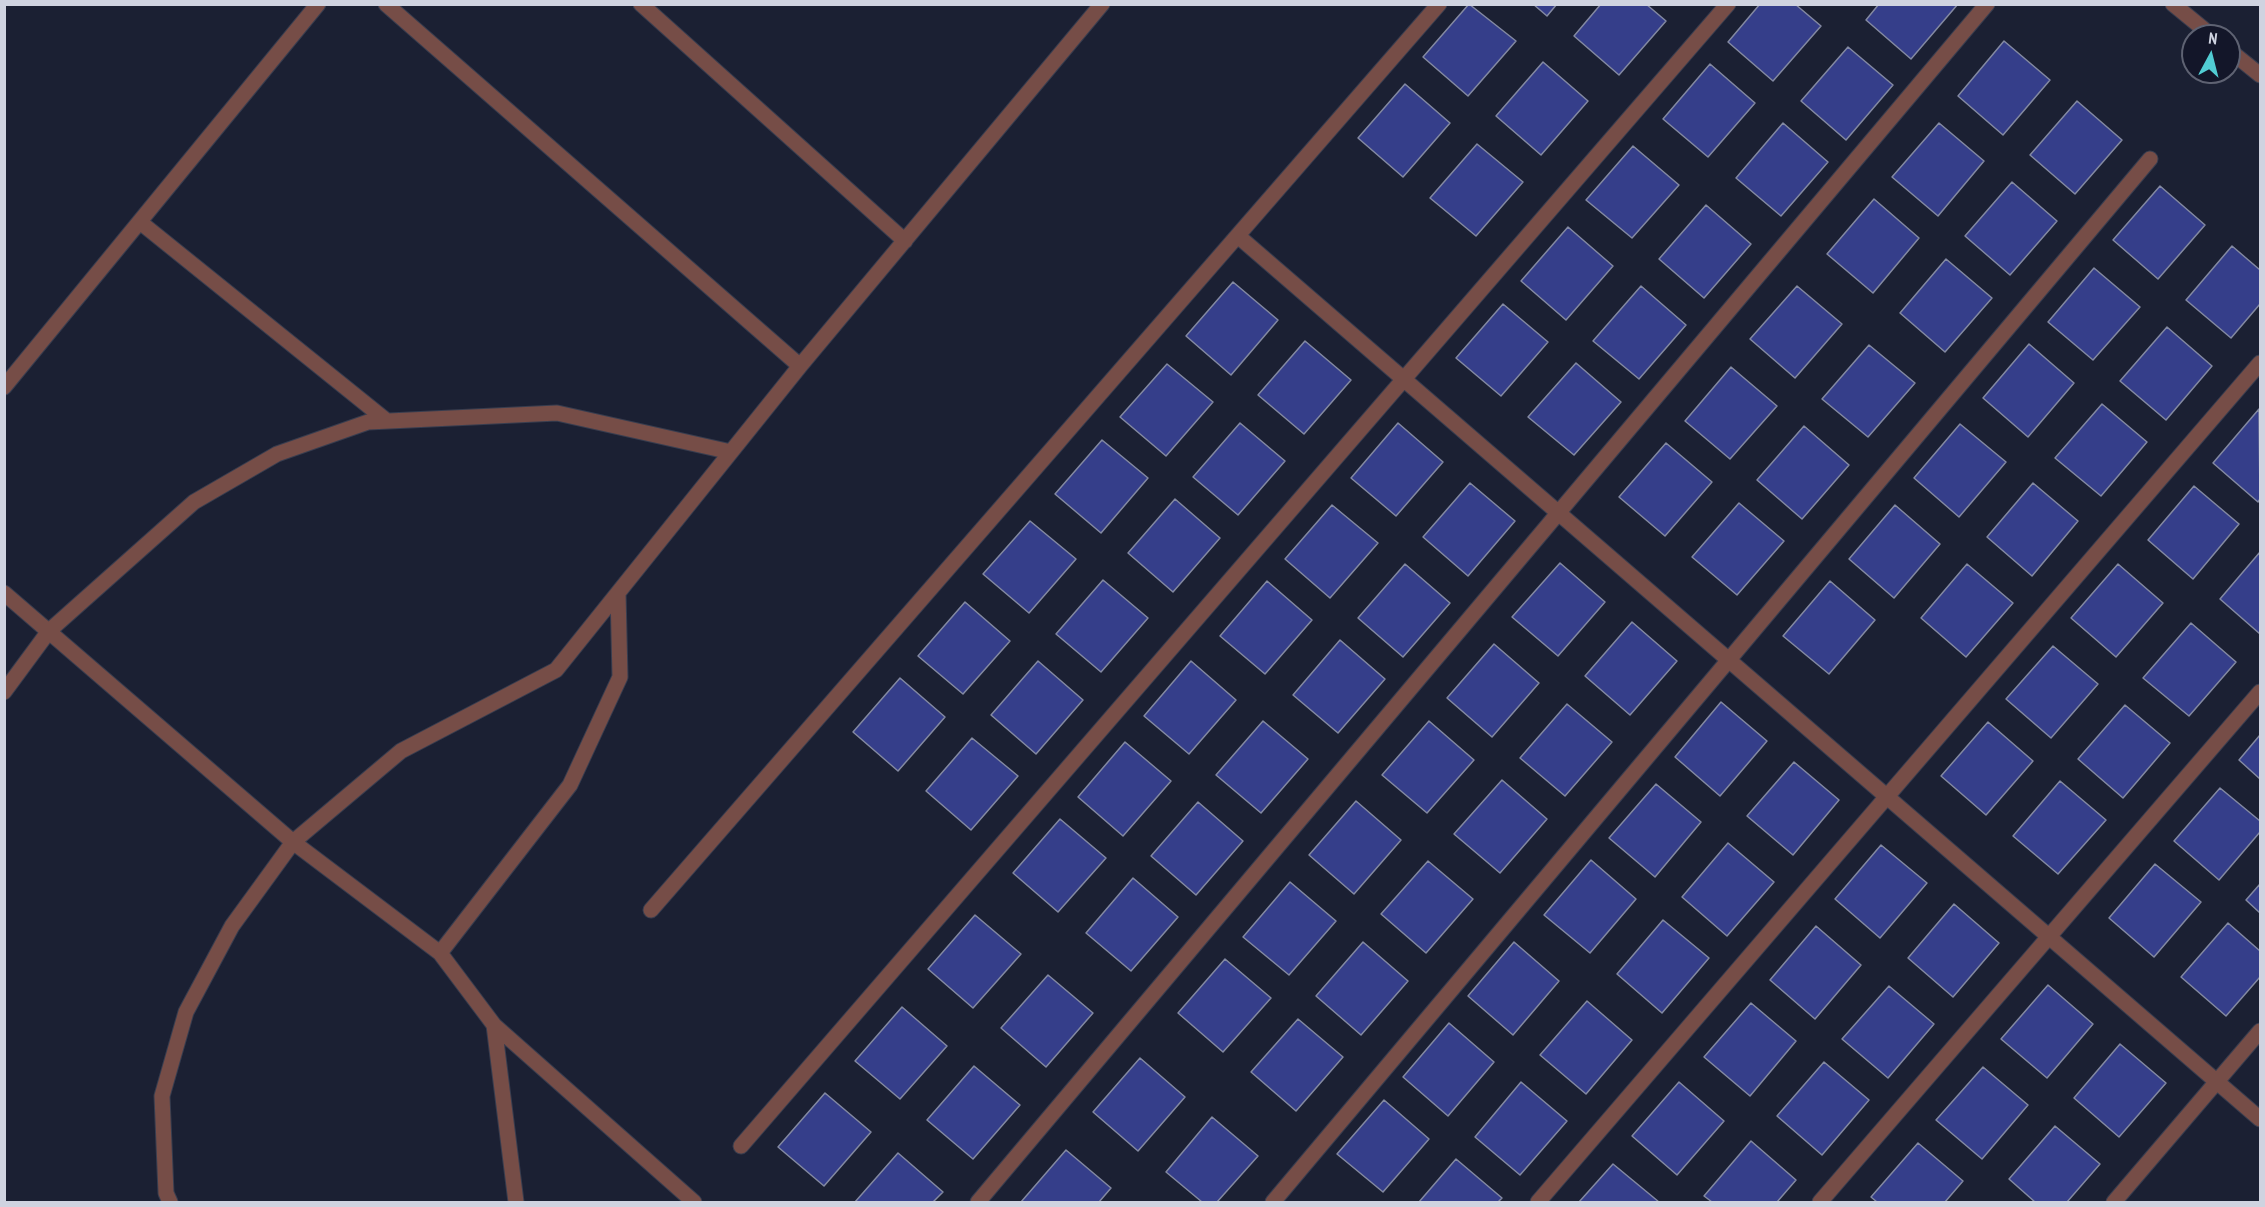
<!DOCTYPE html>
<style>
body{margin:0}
#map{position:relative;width:2265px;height:1207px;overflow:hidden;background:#1b2033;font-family:"PT Sans Narrow",sans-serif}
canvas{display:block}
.frame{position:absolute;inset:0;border:6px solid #cfd3e0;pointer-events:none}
.north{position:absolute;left:2181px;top:24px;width:60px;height:60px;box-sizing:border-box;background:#131629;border:2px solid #5e6272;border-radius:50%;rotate:7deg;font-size:16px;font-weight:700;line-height:24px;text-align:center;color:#cfd3e0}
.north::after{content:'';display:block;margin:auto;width:21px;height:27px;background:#51ccd3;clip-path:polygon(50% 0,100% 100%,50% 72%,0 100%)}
</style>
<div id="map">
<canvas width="2265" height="1207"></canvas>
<div class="frame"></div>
<div class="north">N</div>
</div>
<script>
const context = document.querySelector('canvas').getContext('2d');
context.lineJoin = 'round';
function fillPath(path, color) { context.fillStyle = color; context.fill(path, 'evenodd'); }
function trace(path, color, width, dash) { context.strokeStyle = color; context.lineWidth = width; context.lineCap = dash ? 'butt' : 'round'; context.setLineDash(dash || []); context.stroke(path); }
const building = new Path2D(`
 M1469 4 1516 41 1468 96 1423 57Z
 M1533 4H1557L1547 16Z
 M1601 4H1646L1666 21 1619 75 1574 36Z
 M1760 4H1795L1821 26 1773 81 1728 42Z
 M1879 4H1958L1911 59 1866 20Z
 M2004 41 2050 80 2003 135 1958 96Z
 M1848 47 1893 85 1846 140 1801 101Z
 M1543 62 1588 101 1541 155 1496 116Z
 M1710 64 1755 103 1708 157 1663 119Z
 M1405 84 1450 123 1403 177 1358 138Z
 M2077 101 2122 140 2075 194 2030 155Z
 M1783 123 1828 162 1781 216 1736 178Z
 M1939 123 1984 161 1938 216 1892 177Z
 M1477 144 1523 182 1476 236 1430 198Z
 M1633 146 1679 185 1632 238 1586 200Z
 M2012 182 2057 221 2010 275 1965 236Z
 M2160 186 2205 225 2158 279 2113 240Z
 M1874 199 1919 238 1873 293 1827 254Z
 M1706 205 1751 244 1704 298 1659 259Z
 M1568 227 1613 266 1566 320 1521 281Z
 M2232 246 2260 270V304L2231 338 2186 300Z
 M1946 259 1992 298 1945 352 1900 313Z
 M2094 268 2140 307 2093 360 2048 322Z
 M1233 282 1278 320 1231 375 1186 336Z
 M1641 286 1686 325 1639 379 1593 341Z
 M1797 286 1842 324 1795 378 1750 339Z
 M1503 304 1548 342 1501 396 1456 358Z
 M2167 327 2212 366 2166 420 2120 381Z
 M1305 341 1351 380 1304 434 1258 395Z
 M2029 344 2074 383 2028 437 1983 398Z
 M1869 345 1915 383 1868 437 1822 399Z
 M1576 363 1621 402 1574 455 1528 417Z
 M1167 364 1213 402 1166 456 1120 417Z
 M1731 367 1777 406 1730 459 1685 421Z
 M2102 404 2147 442 2101 496 2055 458Z
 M2259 409 2260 499 2258 502 2213 463Z
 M1240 423 1285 461 1238 515 1193 477Z
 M1398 423 1443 462 1396 516 1351 478Z
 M1960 424 2006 462 1959 517 1914 478Z
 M1804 426 1849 465 1802 519 1757 480Z
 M1102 440 1148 478 1101 533 1055 494Z
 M1666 443 1712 482 1665 536 1619 497Z
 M1470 483 1515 521 1468 576 1423 537Z
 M2033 483 2078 521 2032 576 1987 537Z
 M2194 486 2239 524 2193 579 2148 540Z
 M1175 499 1220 538 1173 592 1128 553Z
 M1739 503 1784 541 1737 595 1692 557Z
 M1332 505 1378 543 1330 598 1285 559Z
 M1895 505 1940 544 1894 598 1849 559Z
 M1030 521 1076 559 1029 613 983 574Z
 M2260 552V634L2220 599Z
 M1560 563 1605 602 1558 656 1512 617Z
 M1405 564 1450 603 1403 657 1358 618Z
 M1967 564 2013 603 1966 657 1921 618Z
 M2118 564 2163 603 2116 657 2071 618Z
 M1103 580 1148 618 1101 672 1056 634Z
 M1267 581 1312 620 1265 674 1220 636Z
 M1830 581 1875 620 1829 674 1783 636Z
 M965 602 1010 641 963 694 918 656Z
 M1632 622 1677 661 1630 715 1585 676Z
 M2191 623 2236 662 2189 716 2143 678Z
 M1340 640 1385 679 1338 733 1293 695Z
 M1494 644 1539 683 1492 737 1447 698Z
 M2053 646 2098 684 2051 738 2006 699Z
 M1038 661 1083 700 1036 754 991 715Z
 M1191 661 1236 700 1189 754 1144 716Z
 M900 678 945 717 898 771 853 732Z
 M1721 702 1767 741 1720 796 1675 757Z
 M1567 704 1612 742 1565 796 1520 758Z
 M2125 705 2170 743 2123 798 2078 759Z
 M1263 721 1308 759 1261 813 1216 775Z
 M1429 721 1474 760 1427 813 1382 775Z
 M1988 722 2033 761 1986 815 1941 776Z
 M2260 735V779L2239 760Z
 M972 738 1018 776 971 830 926 791Z
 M1125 742 1171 781 1123 836 1078 797Z
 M1794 762 1839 800 1793 855 1747 816Z
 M1502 780 1547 819 1500 873 1454 834Z
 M2060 781 2106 820 2058 874 2013 836Z
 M1656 784 1701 822 1655 877 1609 838Z
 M2220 788 2260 821V832L2219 880 2174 841Z
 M1356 801 1401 840 1354 894 1309 855Z
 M1198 802 1243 841 1196 895 1151 856Z
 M1060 819 1106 858 1058 912 1013 873Z
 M1728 843 1774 882 1727 936 1682 897Z
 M1881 845 1927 883 1880 938 1835 899Z
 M1591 860 1636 899 1590 953 1544 915Z
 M1428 861 1473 899 1426 953 1381 914Z
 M2155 864 2201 902 2154 957 2109 918Z
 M1133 878 1178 917 1131 971 1086 933Z
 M1290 882 1336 921 1289 975 1243 937Z
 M2260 884V913L2246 900Z
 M1954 904 1999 943 1953 997 1908 958Z
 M975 915 1021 954 973 1008 928 969Z
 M1663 920 1709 958 1662 1013 1617 974Z
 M2228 923 2260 951V977L2226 1016 2181 977Z
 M1816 926 1861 965 1815 1019 1770 980Z
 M1363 942 1408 981 1361 1035 1316 996Z
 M1514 942 1559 981 1513 1035 1468 996Z
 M1225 959 1271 998 1223 1052 1178 1013Z
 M1048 975 1093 1013 1046 1067 1001 1028Z
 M2048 985 2093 1024 2047 1078 2001 1039Z
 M1889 986 1934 1024 1888 1078 1842 1039Z
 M1587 1001 1632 1040 1586 1094 1540 1055Z
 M1751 1003 1796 1041 1750 1096 1704 1057Z
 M902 1007 947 1046 900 1099 855 1061Z
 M1298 1019 1343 1057 1296 1111 1251 1072Z
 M1449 1023 1494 1062 1448 1116 1403 1077Z
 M2120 1044 2166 1083 2119 1137 2074 1098Z
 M1140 1058 1185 1097 1138 1151 1093 1112Z
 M1824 1062 1869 1100 1822 1155 1777 1116Z
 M974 1066 1020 1105 973 1159 927 1120Z
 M1983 1067 2028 1105 1982 1159 1936 1120Z
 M1521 1082 1567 1121 1520 1175 1475 1137Z
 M1679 1082 1724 1121 1677 1175 1632 1136Z
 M825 1093 871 1132 824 1186 778 1147Z
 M1384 1100 1429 1139 1383 1192 1337 1154Z
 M1212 1117 1258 1156 1217 1202H1202L1166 1172Z
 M2055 1126 2100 1164 2067 1202H2035L2009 1179Z
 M1751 1141 1796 1180 1777 1202H1712L1704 1196Z
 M1918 1143 1963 1181 1945 1202H1877L1871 1197Z
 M1066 1150 1111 1188 1099 1202H1021Z
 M898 1153 943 1192 933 1202H855Z
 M1456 1159 1502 1198 1498 1202H1419Z
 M1613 1164 1659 1202H1579Z`);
const street = new Path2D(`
 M386 4 800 366
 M641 4 905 241
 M2173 4 2212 36
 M2229 50 2260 75
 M140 222 387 421
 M1238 236 2260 1119
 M4 387 318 4
 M4 593 293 842 440 953 494 1025 694 1202
 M4 692 49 631 194 502 277 454 368 422 557 413 731 452
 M651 910 1439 4
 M440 953 570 785 620 677 618 593
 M494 1025 516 1202
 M741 1146 1728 4
 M170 1202 166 1193 162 1096 186 1012 232 926 293 842 401 751 556 670 800 366 1102 4
 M978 1202 1987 4
 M1273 1202 2150 159
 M1538 1202 2260 363
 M1820 1202 2260 692
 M2114 1202 2260 1031`);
fillPath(building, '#353e8a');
trace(building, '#8389a2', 1.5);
trace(street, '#383d4f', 17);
trace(street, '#764d47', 15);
</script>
